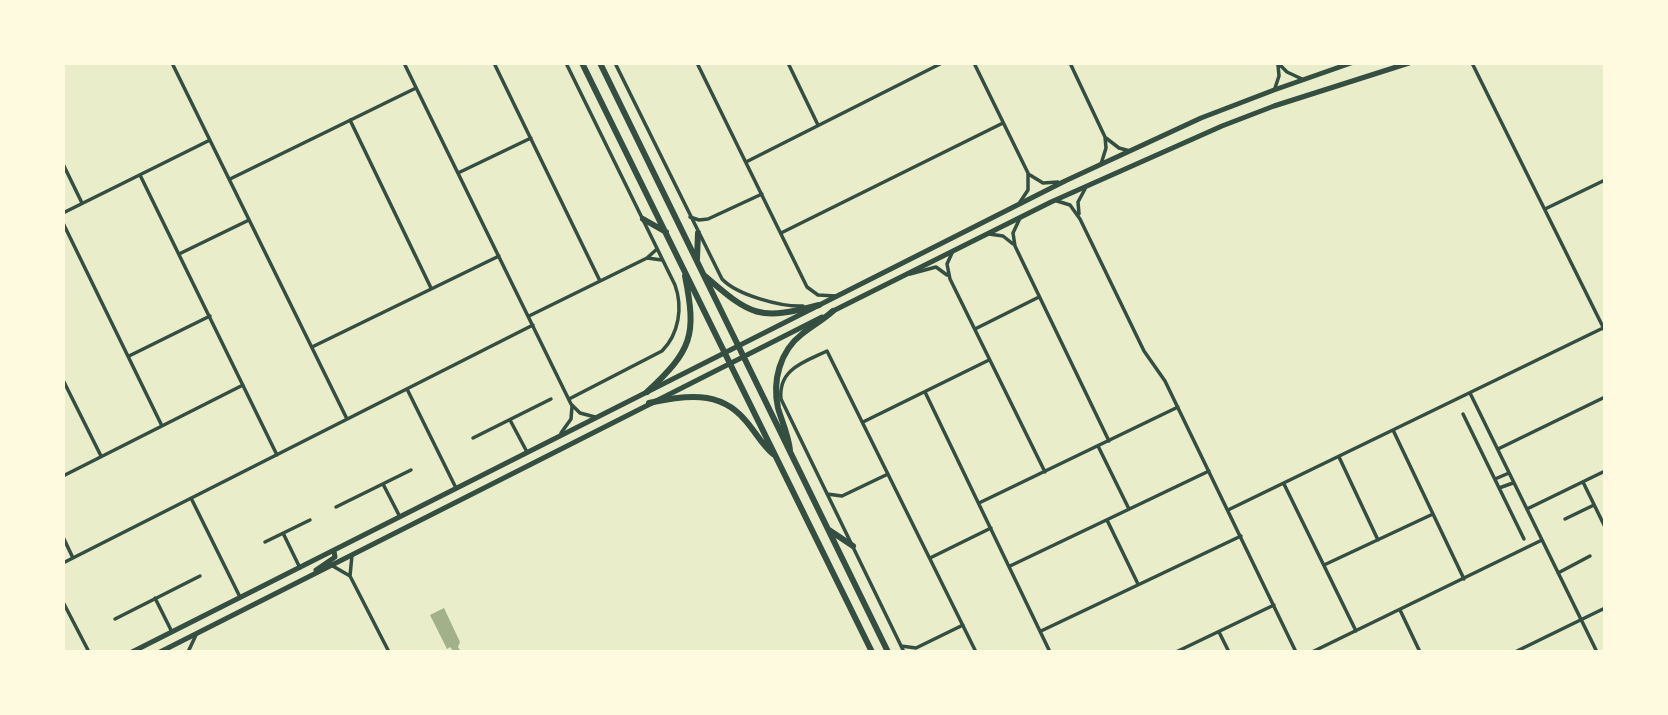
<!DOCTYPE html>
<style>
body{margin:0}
#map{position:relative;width:1668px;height:715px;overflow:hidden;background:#e9edc9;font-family:"Alegreya Sans",sans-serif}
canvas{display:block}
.frame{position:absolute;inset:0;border:65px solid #fefae0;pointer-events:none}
</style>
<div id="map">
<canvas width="1668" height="715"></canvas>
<div class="frame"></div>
</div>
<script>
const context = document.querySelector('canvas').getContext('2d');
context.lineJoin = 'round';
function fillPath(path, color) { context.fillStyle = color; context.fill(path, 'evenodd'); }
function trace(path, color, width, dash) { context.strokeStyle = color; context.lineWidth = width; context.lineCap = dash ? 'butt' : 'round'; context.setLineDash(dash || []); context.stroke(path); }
const water = new Path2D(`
 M444 608 460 642 458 647 461 652H454L450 647 447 649 430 615Z`);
const minor = new Path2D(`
 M172 63 347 419
 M404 63 571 404 580 413 595 417
 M494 63 600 281
 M566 63 675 285C683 307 679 334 662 351L569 399
 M615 63 722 279C737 295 781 307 803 306
 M697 63 807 287 818 295 836 296
 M788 63 818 125
 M974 63 1028 173V190L1020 202
 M1070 63 1105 137 1106 148 1101 164
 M1278 63 1287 72 1302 79
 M1472 63 1605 331
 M1275 88 1279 76 1278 65
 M350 120 431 288
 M1106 138 1119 148 1130 151
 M746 162 942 63
 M63 164 82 203
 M458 173 531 138
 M140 175 277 455
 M1030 175 1043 183 1058 182
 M230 179 416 88
 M1057 201 1070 205 1080 219 1144 351 1165 381 1296 652
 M1545 209 1605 180
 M63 213 210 140
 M1079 214 1078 202 1085 189
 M690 217 699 220 708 219 762 194
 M1020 218 1013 233 1015 246 1109 441
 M63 223 162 426
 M781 233 1003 123
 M989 234 1003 236 1013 244
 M952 253 947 264 950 279 1045 472
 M179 254 249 220
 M647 258 662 260
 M910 274 936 267 947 275
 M529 316 647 258 657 249
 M975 329 1039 297
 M312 347 499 256
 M129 356 210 316
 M63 380 101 456
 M407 389 456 488
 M925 392 1050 652
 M1470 393 1597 652
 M1463 414 1524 539
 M510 420 527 452
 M863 422 989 360
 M1393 430 1464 579
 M561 433 571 419 572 406
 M473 438 551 399
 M1098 446 1129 509
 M1498 449 1605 397
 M1339 457 1378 540
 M63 476 243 385
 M1495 479 1509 473
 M1583 482 1605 527
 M383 484 400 517
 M1284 484 1356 631
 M1499 488 1513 483
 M827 494 842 496 888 474
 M191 498 240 597
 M979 503 1178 407
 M336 507 411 470
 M1527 509 1605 471
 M1228 510 1603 328
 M1565 519 1594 505
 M1107 520 1138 584
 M283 533 300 568
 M63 537 73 558
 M265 542 310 520
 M352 555 350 576 389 652
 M930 558 991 528
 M63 563 533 325
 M331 565 350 576
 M1324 565 1433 514
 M1010 566 1209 471
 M1558 573 1590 556
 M155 598 172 632
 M63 602 89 652
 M1400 610 1420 652
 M115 619 200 576
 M1041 631 1241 536
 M1219 632 1229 652
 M901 646 916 648 963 625
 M188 652 196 635
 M904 652 781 399C778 369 804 362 827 351L976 652
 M1176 652 1274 605
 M1312 652 1542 540
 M1515 652 1605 608`);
const secondary = new Path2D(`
 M831 312 1051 202 1222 126 1274 106 1409 63
 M316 570 335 557 334 551
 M132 652 1065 181 1201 118 1274 90 1351 63
 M160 652 822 317`);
const primary = new Path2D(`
 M582 63 872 652
 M600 63 888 652
 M643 219 666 232
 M697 259 698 233
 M705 276C751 316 759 321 819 305
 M647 392C692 350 697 336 685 276
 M649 403C684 396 719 389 745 420 755 431 762 445 773 454
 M790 450C788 434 782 422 778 408 772 381 780 351 802 334 812 326 823 320 833 311
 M829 530 853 546`);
fillPath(water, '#a3b18a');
trace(minor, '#344e41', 3.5);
trace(secondary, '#344e41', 5);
trace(primary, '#344e41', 6);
</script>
